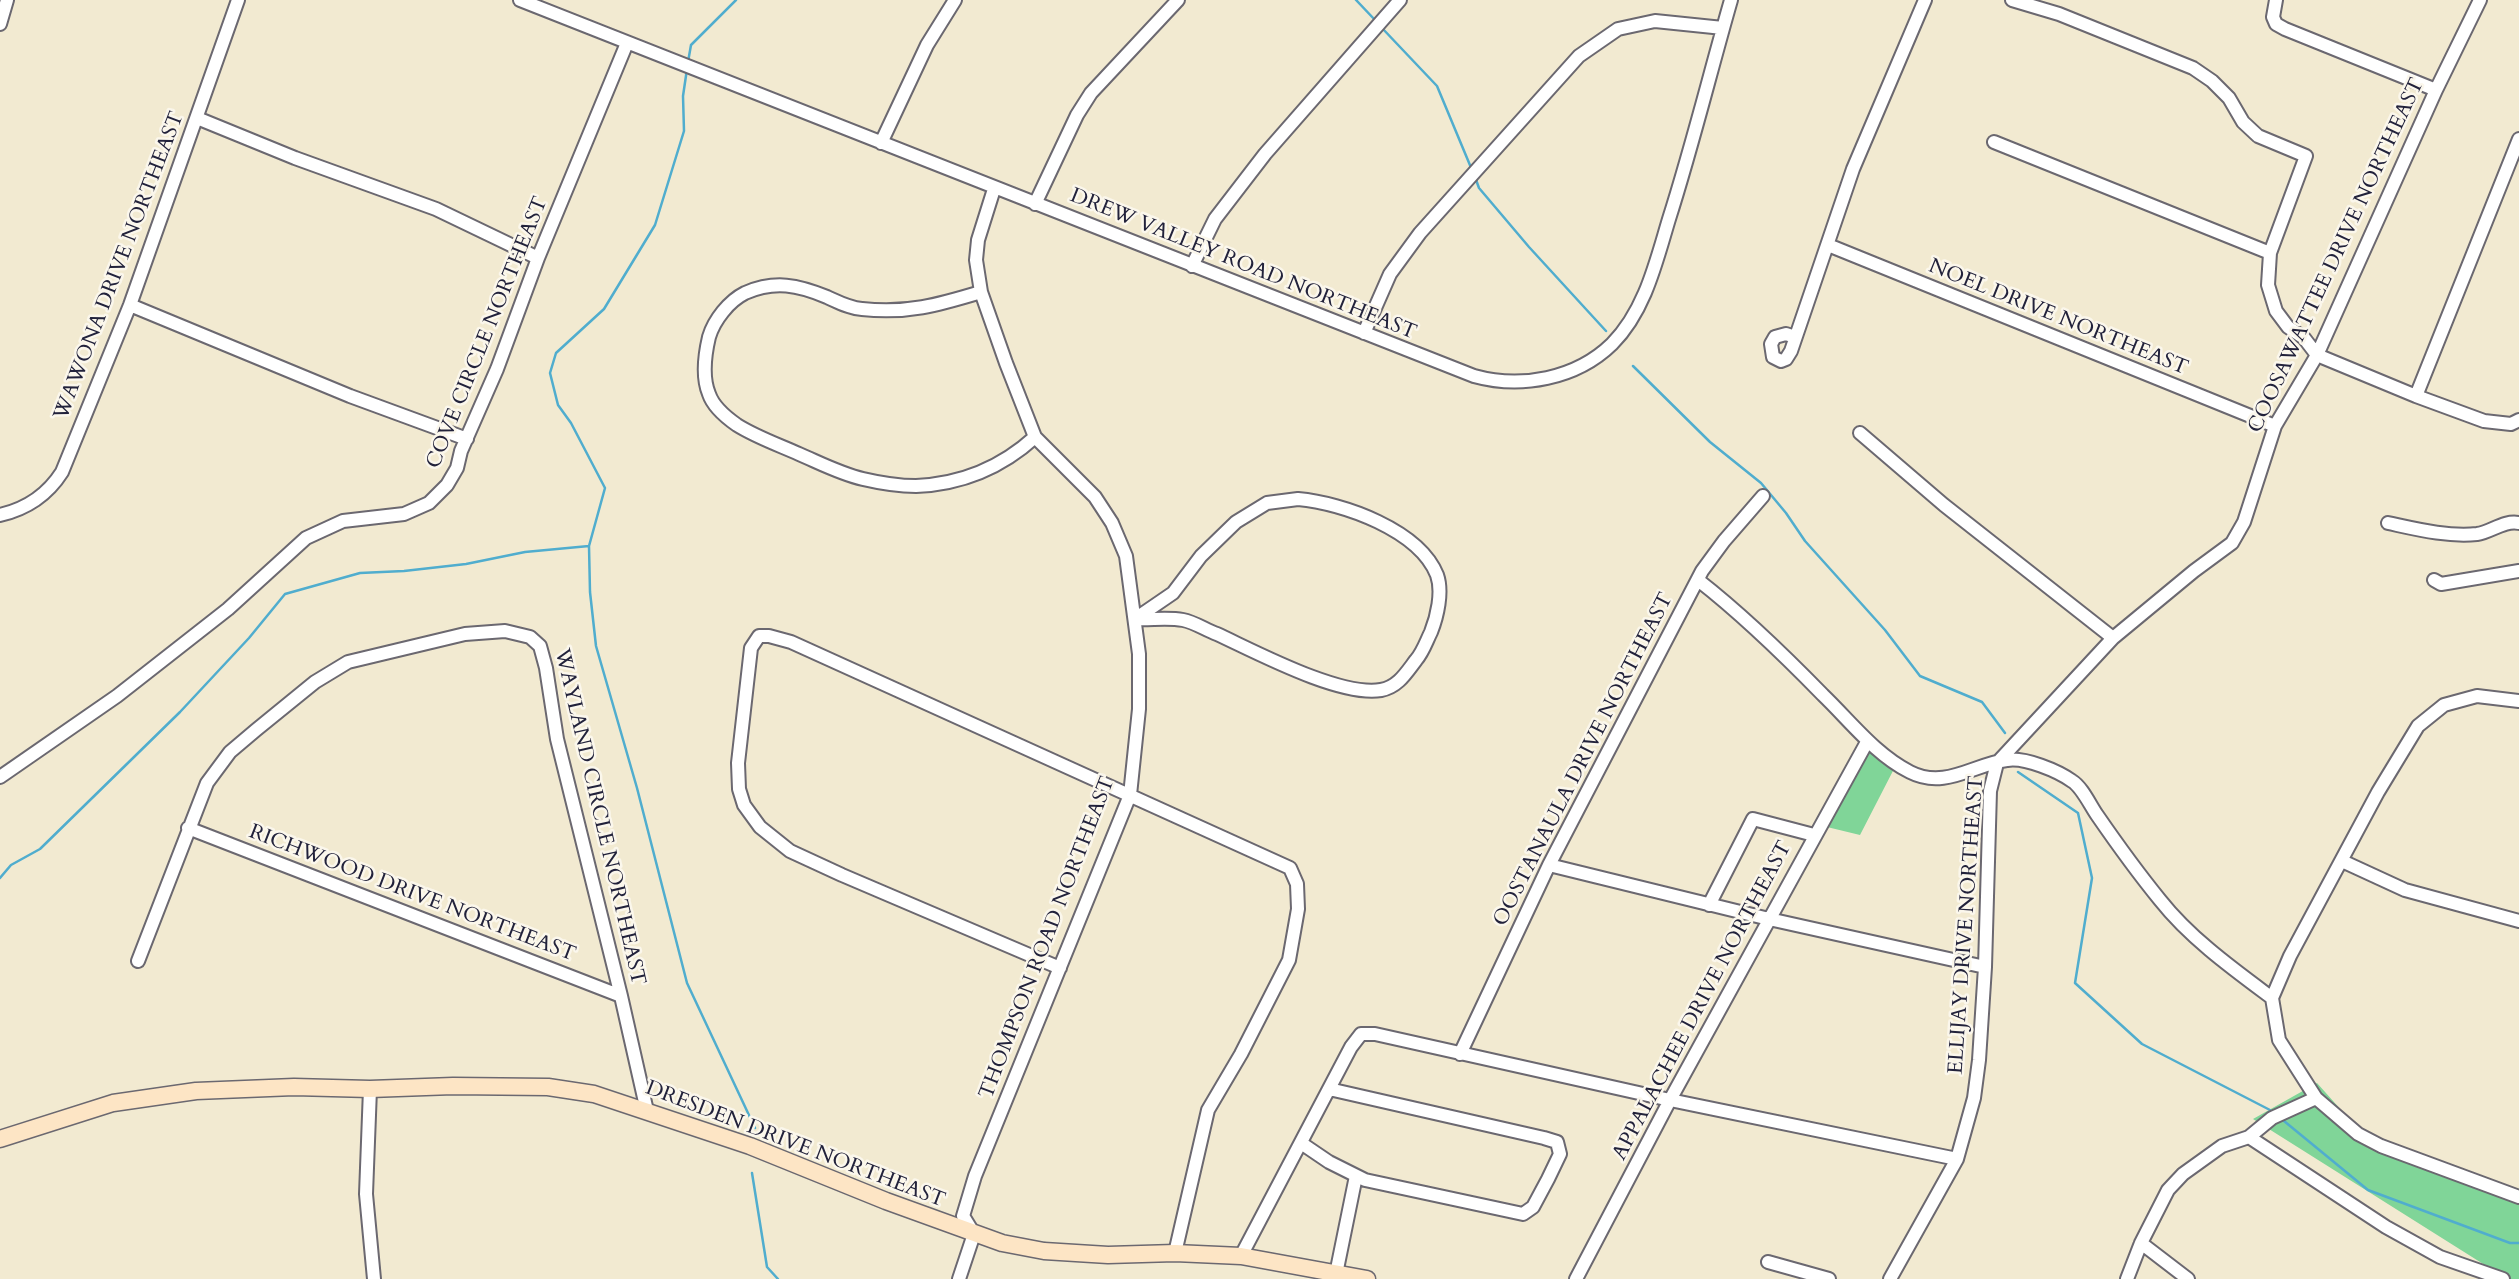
<!DOCTYPE html>
<style>
body{margin:0}
canvas{display:block;background:#f2ead1}
</style>
<canvas width="2519" height="1279"></canvas>
<script>
const context = document.querySelector('canvas').getContext('2d');
context.lineJoin = 'round';
function fillPath(path, color) { context.fillStyle = color; context.fill(path, 'evenodd'); }
function trace(path, color, width, dash) { context.strokeStyle = color; context.lineWidth = width; context.lineCap = dash ? 'butt' : 'round'; context.setLineDash(dash || []); context.stroke(path); }
function label(font, color, halo, rows, align = 'center') {
  context.font = font + ' Cardo,serif'; context.lineWidth = 5; context.setLineDash([]); context.textBaseline = 'middle'; context.strokeStyle = halo; context.fillStyle = color; for (const [text, x, y, turn = 0] of rows) {
    context.save(); context.translate(x, y); context.rotate((+turn || 0) * Math.PI / 180); context.textAlign = isNaN(turn) ? turn : align; if (halo) context.strokeText(text, 0, 0); context.fillText(text, 0, 0); context.restore();
  }
}
const green = new Path2D(`
 M1868 747 1895 767 1860 835 1827 827Z
 M2317 1083 2359 1130 2464 1177 2519 1195V1279H2507L2253 1119Z`);
const stream = new Path2D(`
 M1356 0 1375 20
 M1382 28 1437 86 1472 170
 M688 62 691 45 736 0
 M687 69 683 96 684 131 655 225 604 309 556 353 550 373 558 405 571 423 605 488 589 546 590 592 596 646 637 788 687 983 755 1128
 M1475 177 1479 188 1529 247 1606 331
 M1633 366 1710 442 1761 483 1786 513 1805 541 1885 630 1920 676 1982 702 2005 733
 M2018 772 2078 813 2092 878 2075 983 2142 1044 2270 1110
 M0 878 11 865 40 849 180 712 249 638 285 594 360 573 404 571 466 564 525 552 589 546
 M2284 1121 2368 1190 2510 1243H2519
 M752 1173 767 1267 778 1279`);
const street = new Path2D(`
 M520 0 1474 376C1521 389 1576 379 1612 344 1645 311 1656 262 1669 219 1692 147 1710 73 1731 0
 M2012 0 2059 14 2193 68 2212 81 2229 98 2243 122 2258 136 2306 156 2270 253 2268 285 2276 311 2288 327 2304 338 2317 355 2416 396 2484 421 2511 424 2519 420
 M2276 0 2273 17 2276 24 2285 29 2436 90
 M0 24 7 0
 M197 118 295 158 436 209 538 258
 M1994 142 2270 253
 M881 143 927 45 955 0
 M1035 204 1077 115 1091 93 1178 0
 M1828 245 2275 426
 M1192 266 1215 219 1265 154 1400 0
 M981 292C938 305 907 314 862 309 849 308 838 302 827 297 798 285 775 280 745 293 729 301 714 320 709 337 705 354 702 377 709 394 713 406 727 418 737 425 756 437 779 445 799 454 820 463 841 474 863 479 880 483 899 486 916 486 962 484 1001 468 1035 437
 M130 305 350 396 467 439
 M1364 333 1390 274 1420 233 1579 56 1618 29 1655 21 1723 28
 M1795 337 1786 334 1775 337 1771 344 1773 357 1781 361 1786 359 1791 351 1853 169 1925 0
 M2416 396 2519 139
 M1860 433 1944 505 2113 638
 M1298 499C1343 503 1419 530 1437 575 1443 592 1437 617 1431 632 1426 642 1423 652 1416 660 1406 673 1398 687 1381 690 1340 697 1256 652 1217 634 1206 630 1194 622 1183 620 1168 617 1150 620 1135 619L1173 593 1201 556 1236 522 1267 503Z
 M0 515C26 509 48 494 62 472L130 305 238 0
 M2388 523C2416 529 2447 537 2477 534 2491 532 2504 520 2519 523
 M1698 580C1743 615 1783 654 1823 695 1851 722 1875 754 1910 772 1945 790 1974 764 2007 760 2025 757 2058 771 2072 781 2082 787 2090 805 2097 815 2117 844 2138 873 2160 900 2190 938 2233 969 2272 998
 M2434 580 2441 584 2519 571
 M2519 701 2477 696 2444 705 2418 726 2378 792 2290 956 2272 998 2279 1040 2316 1098 2358 1134 2381 1146 2519 1197
 M0 777 117 696 228 609 306 538 343 521 404 514 429 503 447 485 457 468 461 451 497 369 538 258 627 43
 M188 828 621 996
 M2342 861 2405 890 2519 921
 M1549 865 1769 919 1985 967
 M1709 905 1753 819 1814 835
 M138 961 207 783 230 752 256 730 315 682 348 662 465 634 505 631 530 637 540 646 546 668 557 739 621 996 647 1111
 M1060 968 842 875 790 851 760 827 744 805 739 789 738 763 751 648 759 636H769L791 642 1290 868 1297 884 1298 909 1289 960 1241 1054 1208 1110 1175 1253
 M1460 1054 1549 865 1702 571 1724 541 1763 496
 M370 1089 366 1194 374 1279
 M2249 1137 2386 1227 2440 1257 2503 1279
 M1301 1143 1329 1162 1365 1180 1523 1214 1533 1207 1548 1179 1560 1154 1557 1142 1544 1138 1329 1089
 M2141 1243 2188 1279
 M1241 1256 1351 1047 1361 1034H1375L1670 1100 1957 1159
 M1768 1262 1829 1279
 M959 1279 974 1234 963 1216 975 1176 1130 795 1139 709V654L1126 556 1112 523 1095 497 1035 437 1006 363 981 292 976 260 978 240 994 189
 M1335 1279 1356 1176
 M1576 1279 1670 1100 1867 742
 M1890 1279 1957 1159 1974 1098 1979 1060 1985 967 1990 791 1997 763 2113 638 2194 571 2232 543 2244 522 2275 426 2317 355 2436 90 2480 0
 M2127 1279 2141 1243 2168 1190 2183 1174 2222 1146 2249 1137 2272 1118 2316 1098`);
const secondary = new Path2D(`
 M0 1139 113 1103 196 1091 294 1087 370 1089 453 1086 548 1087 594 1094 750 1146 886 1201 1002 1243 1044 1251 1108 1255 1175 1253 1241 1256 1367 1279`);
const streetNames = [
 ["COOSAWATTEE DRIVE NORTHEAST",2337,256,-65],
 ["DREW VALLEY ROAD NORTHEAST",1243,265,22],
 ["WAWONA DRIVE NORTHEAST",120,266,-69],
 ["NOEL DRIVE NORTHEAST",2058,318,22],
 ["COVE CIRCLE NORTHEAST",488,333,-68],
 ["OOSTANAULA DRIVE NORTHEAST",1584,760,-63],
 ["WAYLAND CIRCLE NORTHEAST",599,817,77],
 ["RICHWOOD DRIVE NORTHEAST",412,894,21],
 ["ELLIJAY DRIVE NORTHEAST",1967,925,-86],
 ["THOMPSON ROAD NORTHEAST",1048,938,-69],
 ["APPALACHEE DRIVE NORTHEAST",1703,1001,-62],
 ["DRESDEN DRIVE NORTHEAST",795,1145,21]
];
fillPath(green, '#80d598');
trace(stream, '#50adce', 2.5);
trace(street, '#6b6870', 16);
trace(secondary, '#6b6870', 19);
trace(street, '#fff', 12);
trace(secondary, '#fde5c5', 16);
label('21px', '#22223b', '#fbf7ec', streetNames);
</script>
